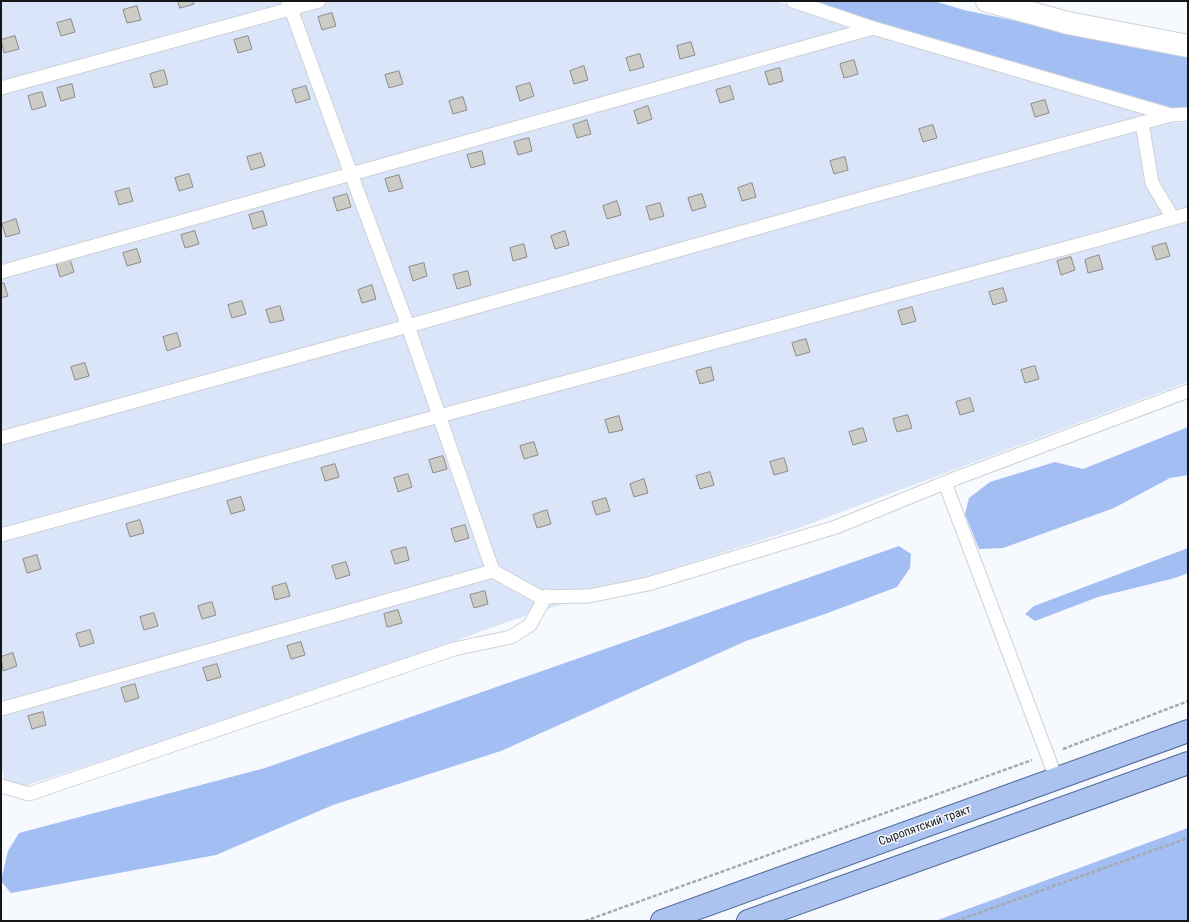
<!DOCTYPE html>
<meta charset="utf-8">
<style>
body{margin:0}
#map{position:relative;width:1189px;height:922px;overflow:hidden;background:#f6f9fe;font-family:"Roboto Condensed",sans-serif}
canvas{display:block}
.frame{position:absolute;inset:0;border:2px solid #151618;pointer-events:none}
</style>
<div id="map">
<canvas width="1189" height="922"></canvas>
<div class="frame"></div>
</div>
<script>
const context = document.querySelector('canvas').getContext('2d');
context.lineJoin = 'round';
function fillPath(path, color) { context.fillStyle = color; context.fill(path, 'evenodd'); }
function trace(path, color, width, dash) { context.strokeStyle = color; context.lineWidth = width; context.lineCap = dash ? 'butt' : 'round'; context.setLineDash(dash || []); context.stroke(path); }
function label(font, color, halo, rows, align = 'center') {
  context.font = font + ' "Roboto Condensed",sans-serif'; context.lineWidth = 3; context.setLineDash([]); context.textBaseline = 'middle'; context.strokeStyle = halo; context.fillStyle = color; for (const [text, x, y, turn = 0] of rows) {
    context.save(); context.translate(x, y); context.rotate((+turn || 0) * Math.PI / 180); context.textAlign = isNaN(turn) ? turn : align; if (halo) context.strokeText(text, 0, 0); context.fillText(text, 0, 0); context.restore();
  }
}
const green = new Path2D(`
 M1 1H776L1141 111 1175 123 1188 122V382L799 528 507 622 302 697 9 791 1 769Z`);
const forest = new Path2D(`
 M802 1H934L964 10 1188 57V109L1171 110Z
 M1188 427V475L1170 478 1114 508 1003 548 979 549 965 514 969 498 990 482 1055 462 1083 469Z
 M899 546 911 554 910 568 897 587 825 614 746 641 501 751 333 805 216 855 11 893 1 881 8 851 19 833 265 768Z
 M1188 548V573L1175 578 1098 597 1035 621 1025 614 1034 606Z
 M1188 828V921H935Z`);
const building = new Path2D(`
 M178 1H193L194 4 180 8Z
 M137 6 141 20 127 23 123 10Z
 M332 13 336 26 322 30 318 17Z
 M71 19 75 32 61 36 57 23Z
 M15 36 19 49 4 53 1 40Z
 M248 36 252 49 238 53 234 40Z
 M691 42 695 55 680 59 677 46Z
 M640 54 644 67 630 71 626 58Z
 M854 60 858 74 844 78 840 64Z
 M584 66 588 80 574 84 570 71Z
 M780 68 783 81 769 85 765 72Z
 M164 70 168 84 154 88 150 74Z
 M399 71 403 84 389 88 385 75Z
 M530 83 534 96 520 101 516 87Z
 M72 84 75 97 61 101 57 88Z
 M306 86 310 99 296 103 292 90Z
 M730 86 734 99 720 103 716 90Z
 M42 92 46 106 32 110 28 96Z
 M463 97 467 110 453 114 449 101Z
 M1045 100 1049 113 1035 117 1031 104Z
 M648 106 652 119 638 124 634 111Z
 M587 120 591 134 577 138 573 125Z
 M933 125 937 138 923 142 919 129Z
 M529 138 532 151 518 155 514 142Z
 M482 151 485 164 471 168 467 155Z
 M261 153 265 166 251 170 247 157Z
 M845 157 848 170 834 174 830 161Z
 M189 174 193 187 179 191 175 178Z
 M399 175 403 188 389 192 385 179Z
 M752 183 756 197 742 201 738 188Z
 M129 188 133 201 119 205 115 192Z
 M347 194 351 207 337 211 333 198Z
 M702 194 706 207 692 211 688 198Z
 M617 201 621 215 607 219 603 206Z
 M660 203 664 216 650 220 646 207Z
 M263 211 267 225 253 229 249 215Z
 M16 219 20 233 6 237 2 224Z
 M195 231 199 244 185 248 181 235Z
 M565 231 569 245 555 249 551 236Z
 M1166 243 1170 256 1156 260 1152 247Z
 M524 244 527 257 513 261 510 248Z
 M137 249 141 262 127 266 123 253Z
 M1099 255 1103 269 1088 273 1085 260Z
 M1071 257 1075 270 1061 275 1057 261Z
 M70 259 74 272 60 277 56 263Z
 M424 263 427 276 413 281 409 267Z
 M468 271 471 285 457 289 453 275Z
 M1 283H4L8 296 1 298Z
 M372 285 376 299 362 303 358 290Z
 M1003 288 1007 301 993 305 989 292Z
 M242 301 246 314 232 318 228 305Z
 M280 306 284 320 270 323 266 310Z
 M912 307 916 321 902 325 898 311Z
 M177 333 181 346 167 351 163 337Z
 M806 339 810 352 796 356 792 343Z
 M85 363 89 376 75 380 71 367Z
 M1035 366 1039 379 1025 383 1021 370Z
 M711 367 714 380 700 384 696 371Z
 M970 398 974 411 960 415 956 402Z
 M908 415 912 428 897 432 893 419Z
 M619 416 623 430 609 433 605 420Z
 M863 428 867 441 853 445 849 432Z
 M534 442 538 455 524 459 520 446Z
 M443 456 447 469 433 473 429 460Z
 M784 458 788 471 774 475 770 462Z
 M335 464 339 477 325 481 321 468Z
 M710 472 714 485 700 489 696 476Z
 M408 474 412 487 398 492 394 478Z
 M644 479 648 493 634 497 630 484Z
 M241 497 245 510 231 514 227 501Z
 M606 498 610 511 596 515 592 502Z
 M547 510 551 524 537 528 533 515Z
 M140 520 144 533 130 537 126 524Z
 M465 525 469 538 455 542 451 529Z
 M406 547 409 560 395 564 391 551Z
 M37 555 41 569 27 573 23 559Z
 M346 562 350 575 336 579 332 566Z
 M286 583 290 596 275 600 272 587Z
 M485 591 488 604 474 608 470 595Z
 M212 602 216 615 202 619 198 606Z
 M398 610 402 623 387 627 384 614Z
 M154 613 158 626 144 630 140 617Z
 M90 630 94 643 80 647 76 634Z
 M301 642 305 655 291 659 287 646Z
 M13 653 17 666 3 671 1 657Z
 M217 664 221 677 207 681 203 668Z
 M135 684 139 698 125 702 121 688Z
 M43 712 46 725 32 729 28 716Z`);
const path = new Path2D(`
 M1063 749 1188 701
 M585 921 1032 760
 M956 921 1188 838`);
const lane = new Path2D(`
 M288 1 351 174 408 326 493 571
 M793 1 873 28
 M1 88 319 1
 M1142 123 1152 183 1173 218
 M1 272 873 28 1171 115
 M1 438 408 326 853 201 1171 115 1188 114
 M945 483 1056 778
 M1 535 439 416 1100 239 1188 214
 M1 709 493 571 540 597 589 596 648 584 836 527 954 479 1188 391
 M1 786 29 794 454 649 511 637 530 625 546 596`);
const street = new Path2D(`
 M987 1 1068 23 1188 46`);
const primary = new Path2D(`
 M662 921 1188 731
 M748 921 1188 763`);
const streetNames = [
 ["Сыропятский тракт",925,826,-20]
];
fillPath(green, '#dae5fa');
fillPath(forest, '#a3bef3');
fillPath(building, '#cccbc6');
trace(building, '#8d8c87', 1);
trace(lane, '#ced1d6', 15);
trace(street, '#ced1d6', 24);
trace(primary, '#536c9d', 24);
trace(path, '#a7a9ad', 2.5, [4, 2]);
trace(lane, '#fff', 13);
trace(street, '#fff', 22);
trace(primary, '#acc2ef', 22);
label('12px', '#151618', '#f6f9fe', streetNames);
</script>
